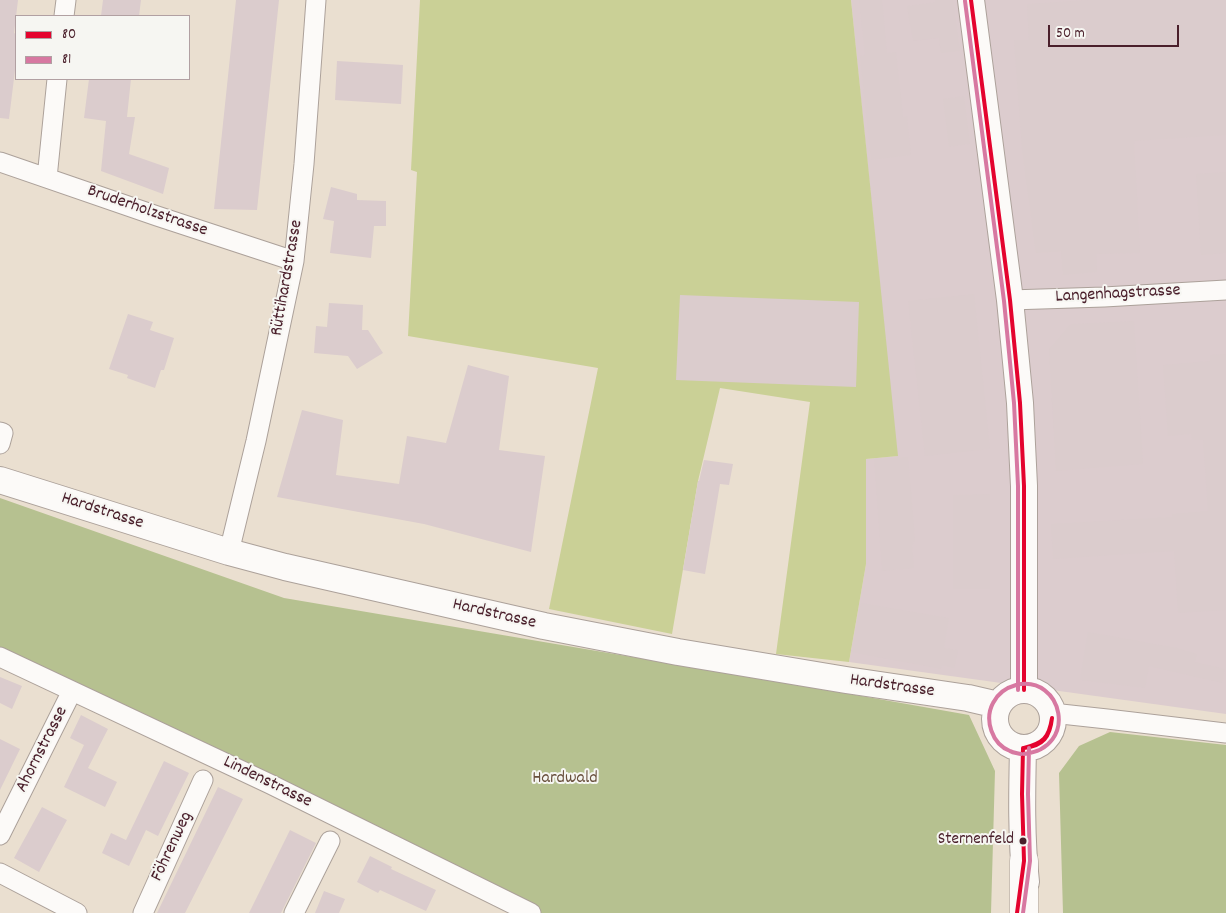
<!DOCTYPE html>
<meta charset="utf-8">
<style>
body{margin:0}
#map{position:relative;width:1226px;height:913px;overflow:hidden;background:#eadfd0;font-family:Dekko,sans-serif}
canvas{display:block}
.legend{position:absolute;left:15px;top:15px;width:175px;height:65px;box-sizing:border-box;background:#f6f6f2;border:1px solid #b1a0a2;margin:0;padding:6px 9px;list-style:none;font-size:15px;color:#4a1f2b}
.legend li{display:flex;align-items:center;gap:10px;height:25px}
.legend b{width:25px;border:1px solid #b1a0a2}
.scale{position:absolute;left:1048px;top:25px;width:131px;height:22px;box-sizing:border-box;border:2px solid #4a1f2b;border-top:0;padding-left:6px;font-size:15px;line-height:18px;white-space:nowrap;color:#4a1f2b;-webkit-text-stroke:4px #f6f6f2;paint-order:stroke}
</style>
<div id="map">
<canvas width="1226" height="913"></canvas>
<ul class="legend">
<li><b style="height:6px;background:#e4032e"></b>80</li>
<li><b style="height:6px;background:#d778a1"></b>81</li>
</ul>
<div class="scale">50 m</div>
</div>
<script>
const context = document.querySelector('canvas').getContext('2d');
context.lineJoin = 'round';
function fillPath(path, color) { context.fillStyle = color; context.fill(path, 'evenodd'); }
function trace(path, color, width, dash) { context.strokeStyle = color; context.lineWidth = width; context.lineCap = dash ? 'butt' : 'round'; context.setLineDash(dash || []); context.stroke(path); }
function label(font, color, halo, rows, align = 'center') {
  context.font = font + ' Dekko,sans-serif'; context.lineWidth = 4; context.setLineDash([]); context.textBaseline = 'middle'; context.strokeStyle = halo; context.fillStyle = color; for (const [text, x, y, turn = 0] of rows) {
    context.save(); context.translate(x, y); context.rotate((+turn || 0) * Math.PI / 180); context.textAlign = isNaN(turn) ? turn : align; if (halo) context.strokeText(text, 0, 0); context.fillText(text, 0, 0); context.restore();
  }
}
const industrial = new Path2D(`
 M851 0H1226V714L849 662 866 564V459L897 456Z`);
const green = new Path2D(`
 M420 0H851L898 456 866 459V564L849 662 776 654 810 402 720 388 698 481 672 634 549 609 598 368 408 336 417 172 411 170Z`);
const forest = new Path2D(`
 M0 498 284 598 839 692 969 715 995 771 991 913H531L0 657Z
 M1110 732 1226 745V913H1063L1059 773 1079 746Z`);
const building = new Path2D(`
 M0 0H18L14 33 16 34V62L9 119 0 118Z
 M103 0H141L139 16H101Z
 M236 0H279L257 210 214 209Z
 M859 0H882L887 53 896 52 903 117 907 116 911 155 871 160 860 56 865 55Z
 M935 0H953L960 51 941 53 939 38 913 41 907 6 935 2Z
 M1089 0H1226V135L1134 141 1140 253 1096 254 1097 272 1063 275 1061 251 1036 253 1022 149 1014 40H1029L1027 4Z
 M337 61 403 65 401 104 335 100Z
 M89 79H131L127 117H135L129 154 169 168 163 194 101 171 106 121 84 118Z
 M964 96 970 144 949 147 943 99Z
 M1226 172V253L1201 255 1196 174Z
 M331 187 357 194V200L386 201V226H374L371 258 330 253 334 221 323 219Z
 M974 294 990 449 925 456 908 301Z
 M680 295 859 302 856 387 676 380Z
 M329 303 363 305 362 330H368L383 353 357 369 348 356 314 353 316 326 327 327Z
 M128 314 153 322 150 330 174 338 164 370H161L155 388 127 378 128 375 109 369Z
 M1134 321 1143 464 1056 471 1049 350 1071 324Z
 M1226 354V610L1178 613 1174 551 1053 559 1051 524 1172 517V514L1208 511 1203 440H1192L1191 434 1168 436 1163 365 1210 361V355Z
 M468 365 509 376 499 450 545 456 531 552 424 524 277 497 302 410 343 420 336 475 399 484 407 436 446 443Z
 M908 457 915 540 912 545 914 568 882 571 874 459Z
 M704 460 733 464 729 485 720 484 705 574 683 570 698 481H699Z
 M990 494V589H953V495Z
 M861 603 949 618 944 648 958 650 954 668 942 665 941 669 851 652Z
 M1088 632 1177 648 1197 654 1195 662 1225 669 1222 683 1149 666 1145 688 1080 680Z
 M0 677 22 686 12 709 0 703Z
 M81 715 108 729 88 768 117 782 105 807 64 787 84 745 70 738Z
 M0 739 20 749 0 790Z
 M164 761 189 773 158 836 146 830 129 866 102 853 111 833 126 840Z
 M218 787 243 799 185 913H157Z
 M42 807 67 820 39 872 14 858Z
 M290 830 316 843 281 913H249Z
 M370 856 392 867 391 869 436 890 426 911 380 890 378 893 357 882Z
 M324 891 345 899 339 913H315Z`);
const street = new Path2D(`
 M64 16 66 0
 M0 162 157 216 294 261
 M47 178 57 79
 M1010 300 1104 297 1226 290
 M0 432 3 433 0 444
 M229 552 256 441 294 261 304 164 316 0
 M0 657 270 784 531 913
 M1052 713 1107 719 1226 733
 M0 835 72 691
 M0 873 77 913
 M143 913 203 780
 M294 913 330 841`);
const secondary = new Path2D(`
 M971 0 1010 300 1020 403 1024 486V690
 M0 480 229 552 285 567 544 626 678 652 846 680 968 698 998 705
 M995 719a29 29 0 1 1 58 0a29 29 0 1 1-58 0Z
 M1023 748C1022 792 1021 838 1026 882`);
const highway = new Path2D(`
 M1024 913V861`);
const bus1 = new Path2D(`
 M971 0 1010 300 1020 403 1024 486V690
 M1024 748C1043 746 1050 737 1052 718
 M1024 748C1043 743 1049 738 1052 718
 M1017 913 1024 861 1022 794 1023 748`);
const bus2 = new Path2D(`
 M965 1 1004 301 1014 403 1018 486V690
 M1021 754C1017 753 1013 753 1010 751 992 744 984 720 993 703 998 693 1005 688 1016 685 1063 674 1079 748 1024 754
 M1023 913 1030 861 1028 794 1029 748`);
const markers = [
 [1023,841,4.5,"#4a1f2b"]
];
const busNames = [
 ["Sternenfeld",1014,841]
];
const streetNames = [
 ["Bruderholzstrasse",147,212,19],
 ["Rüttihardstrasse",288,278,-80],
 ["Langenhagstrasse",1118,295,-3],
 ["Hardstrasse",102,512,18],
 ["Hardstrasse",494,615,13],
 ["Hardstrasse",892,687,8],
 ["Ahornstrasse",43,750,-63],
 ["Lindenstrasse",267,783,26],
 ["Föhrenweg",173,847,-65]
];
const parkNames = [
 ["Hardwald",565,780]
];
fillPath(industrial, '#dcccce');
fillPath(green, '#cad096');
fillPath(forest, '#b6c190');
fillPath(building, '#dbcccd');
trace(street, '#aca19a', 21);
trace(secondary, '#aca19a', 28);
trace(highway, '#aca19a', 29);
trace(street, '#fcfaf8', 19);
trace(secondary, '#fcfaf8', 26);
trace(highway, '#fcfaf8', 28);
trace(bus1, '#e4032e', 4);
trace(bus2, '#d778a1', 4);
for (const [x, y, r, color] of markers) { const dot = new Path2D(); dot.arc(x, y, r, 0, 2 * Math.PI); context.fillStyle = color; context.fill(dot); trace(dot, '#f6f6f2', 2); }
label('17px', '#4a1f2b', '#f6f6f2', busNames, 'right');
label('18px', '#4a1f2b', '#f6f6f2', streetNames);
label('18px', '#69503d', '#f6f6f2', parkNames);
</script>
